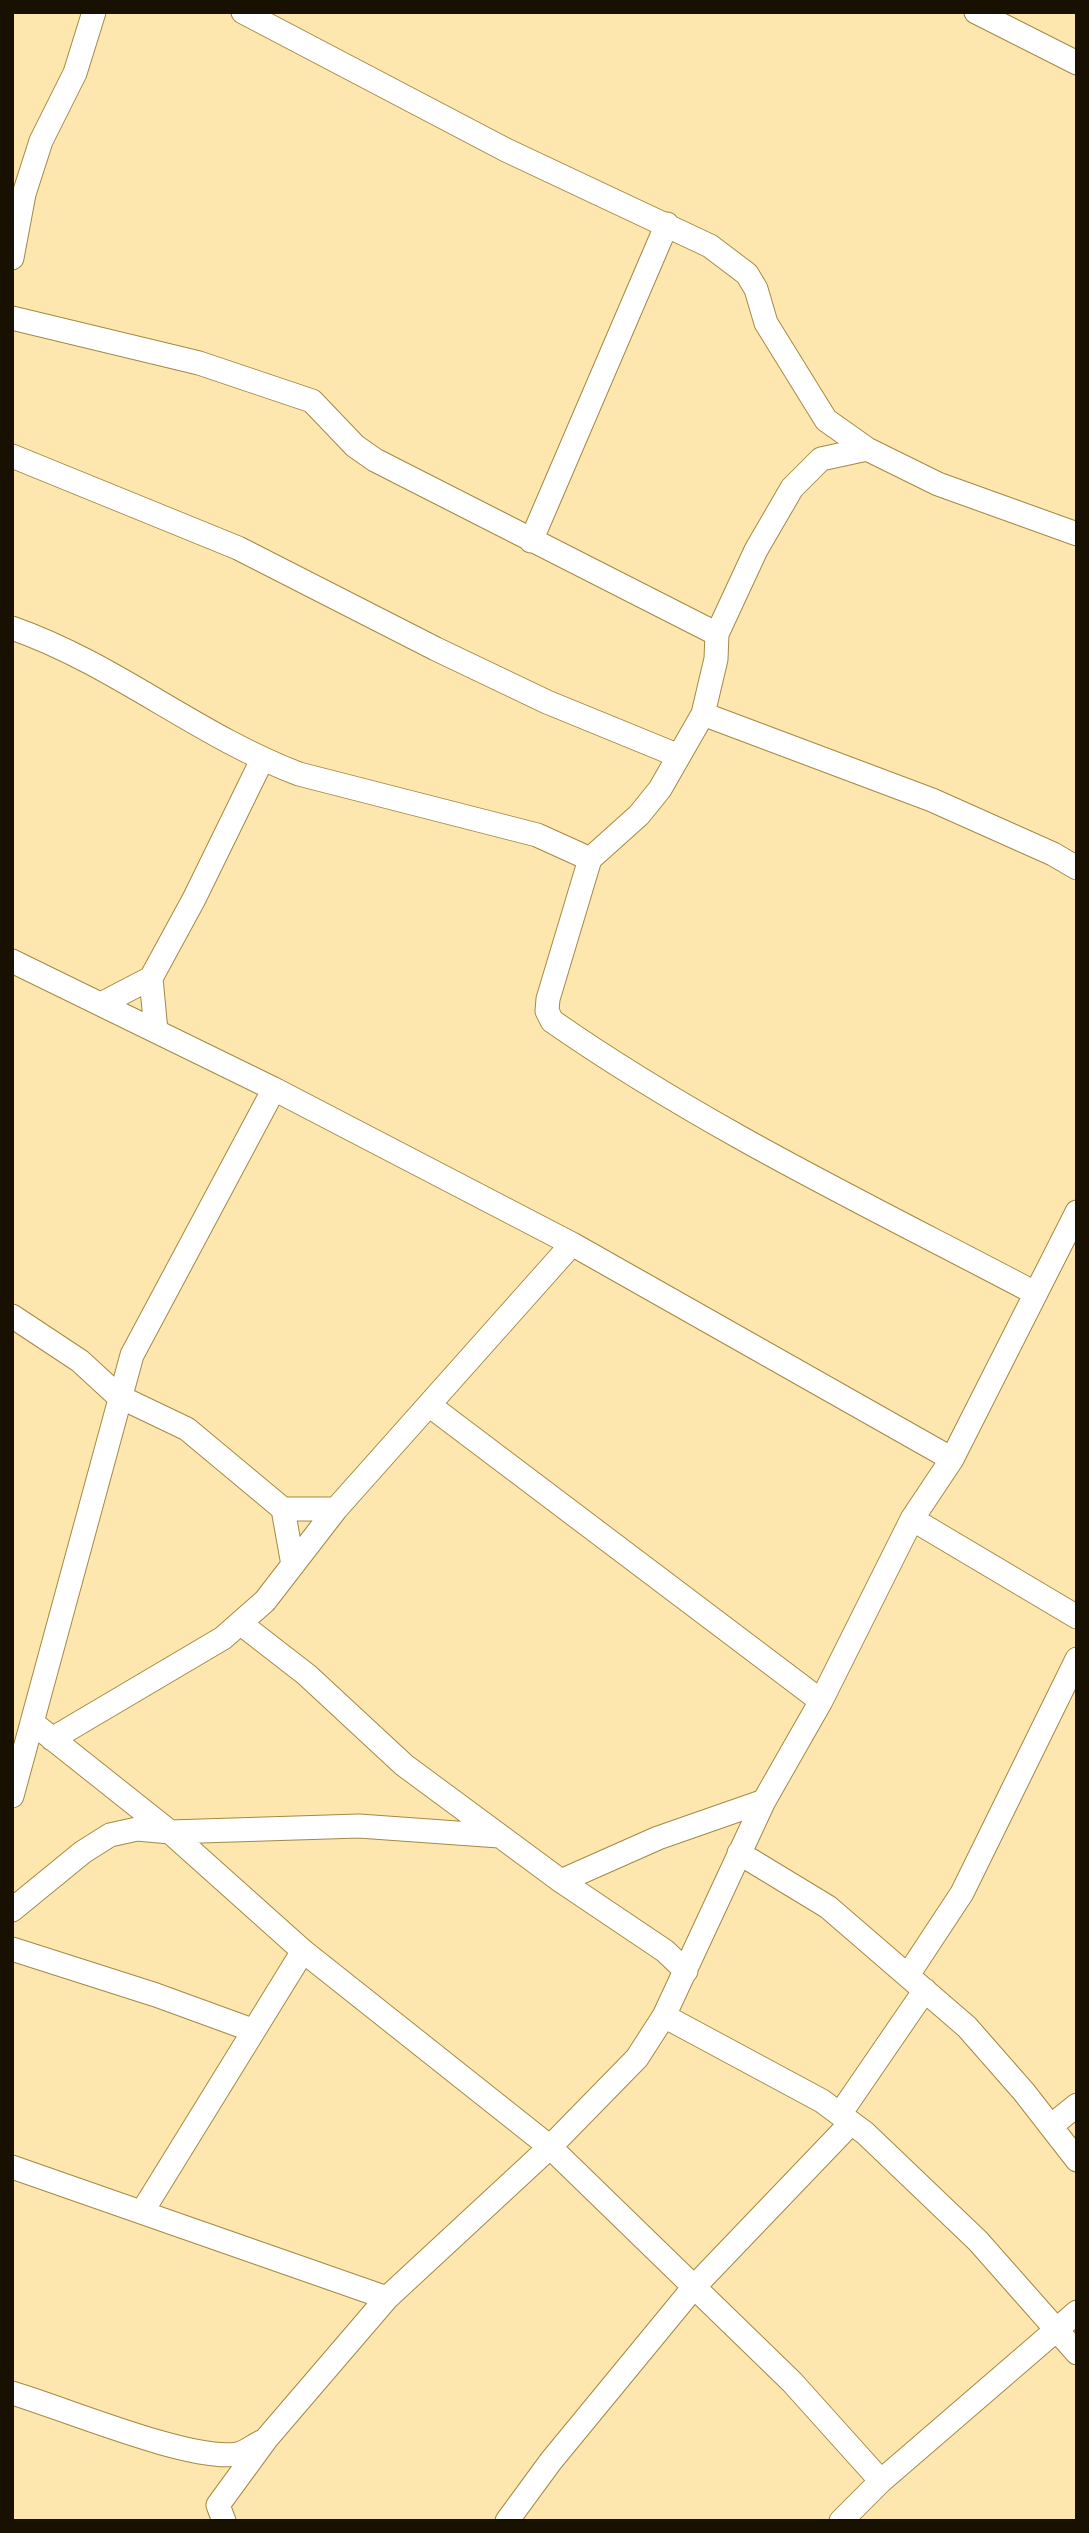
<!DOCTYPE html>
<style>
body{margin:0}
#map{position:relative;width:1089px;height:2533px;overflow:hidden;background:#fee7af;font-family:Jost,sans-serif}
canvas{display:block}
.frame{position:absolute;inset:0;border:14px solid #181000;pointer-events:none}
</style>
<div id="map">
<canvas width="1089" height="2533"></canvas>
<div class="frame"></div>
</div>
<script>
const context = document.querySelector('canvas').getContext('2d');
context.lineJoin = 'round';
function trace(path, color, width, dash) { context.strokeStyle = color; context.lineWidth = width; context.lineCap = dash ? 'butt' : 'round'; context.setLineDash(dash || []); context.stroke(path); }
const street = new Path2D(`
 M243 12 506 150 710 246 747 274 756 289 766 323 826 420 867 449 938 484 1077 534
 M976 12 1077 63
 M12 258 24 194 41 141 75 73 94 12
 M12 318 199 363 312 401 355 446 375 460 717 634
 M867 449 821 459 792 488 756 550 717 634 716 659 703 714 932 800 1053 854 1077 868
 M12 456 238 548 436 649 547 702 679 756
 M531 541 667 224
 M12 628C115 664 198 736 299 774L537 835 590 859
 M703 714 660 789 639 815 590 859 548 999 547 1011 552 1021C704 1127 872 1207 1035 1293
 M12 961 274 1089 572 1244 952 1459
 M151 978 156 1031
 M101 1004 151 978 194 899 262 760
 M12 1316 80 1361 118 1396 187 1429 283 1509 293 1565
 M429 1405 821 1701
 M283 1509H336
 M912 1519 1077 1617
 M240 1623 307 1675 404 1765 561 1881 665 1951 686 1971
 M34 1724 170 1832 303 1951 550 2147 792 2382 881 2481
 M52 1739 223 1638 265 1601 336 1509 572 1244
 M12 1796 132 1355 274 1089
 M739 1853 828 1907 967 2027 1024 2092 1077 2160
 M561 1881 658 1838 764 1801
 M12 1910 83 1852 110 1835 137 1829 170 1832 359 1826 499 1836
 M12 1949 156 1995 252 2030
 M908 1975 962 1893 1077 1659
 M664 2016 822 2101 865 2133 978 2241 1077 2353
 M840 2114 925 1990
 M1051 2126 1077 2105
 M12 2167 387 2298
 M142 2212 303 1951
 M12 2393C63 2408 191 2462 237 2454 245 2453 254 2445 261 2442
 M224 2521 218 2505 267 2438 387 2298 550 2147 637 2058 664 2016 764 1801 821 1701 912 1519 952 1459 1077 1212
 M507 2521 551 2461 694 2287 851 2123
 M841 2521 881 2481 1077 2312`);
trace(street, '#a48944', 25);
trace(street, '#fff', 23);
</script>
